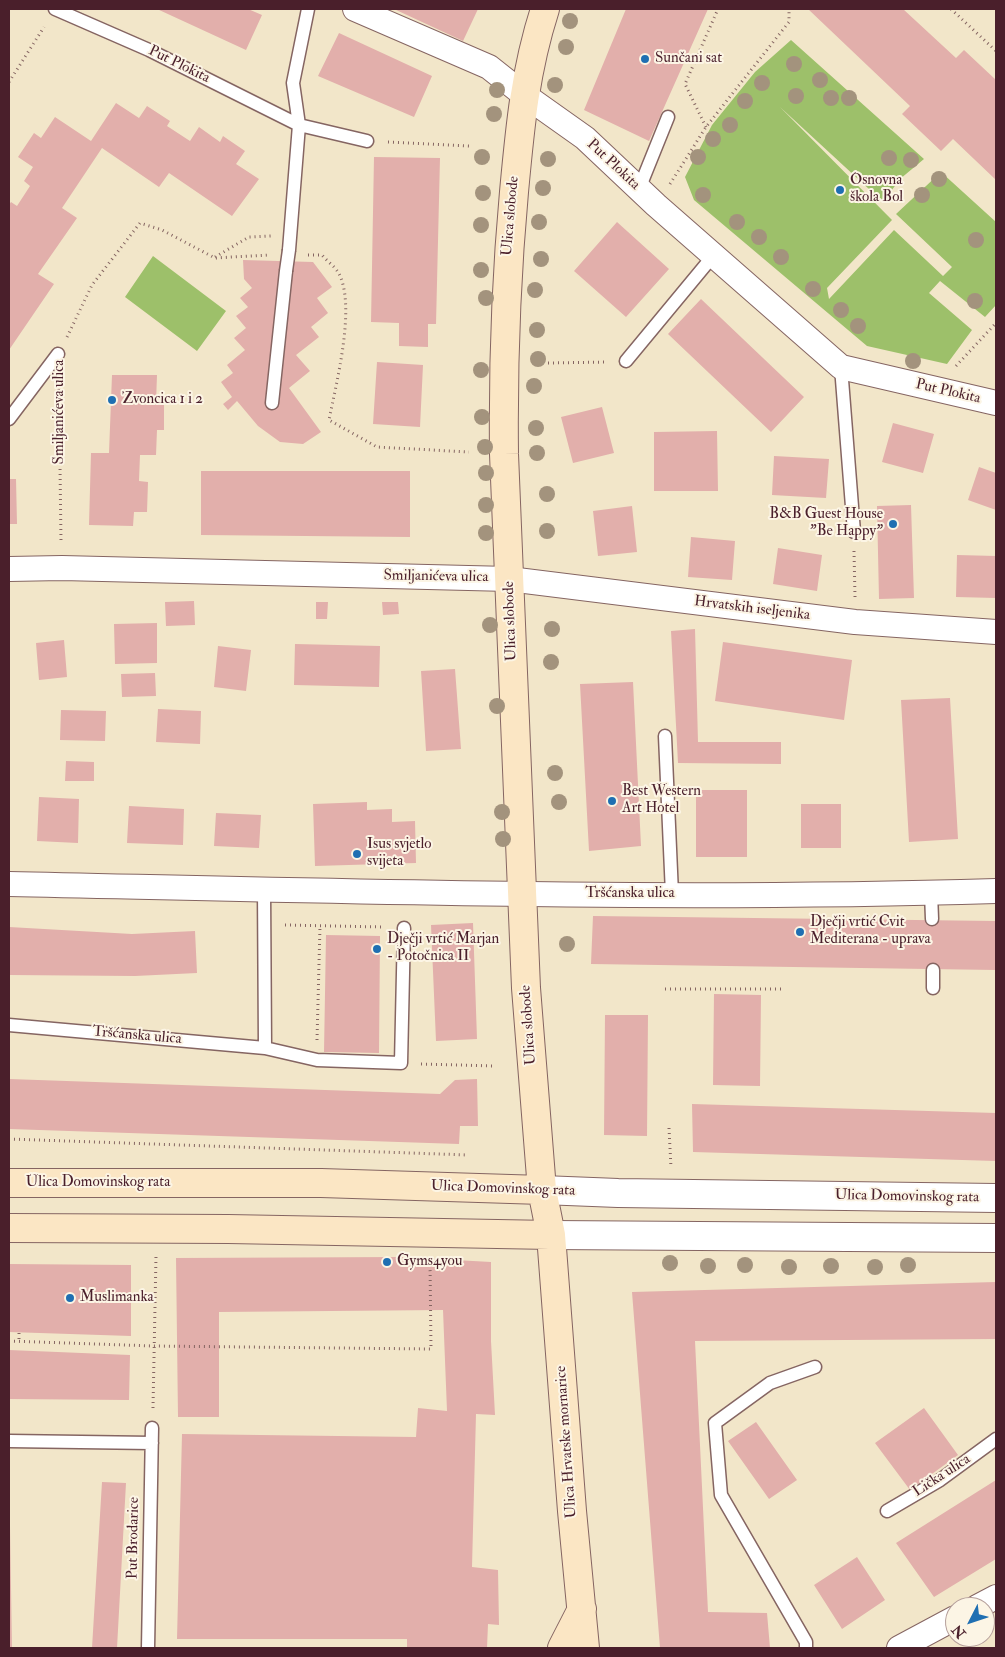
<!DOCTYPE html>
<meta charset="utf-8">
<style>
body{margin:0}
#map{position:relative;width:1005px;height:1657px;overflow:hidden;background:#f2e6c9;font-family:"IM FELL Double Pica",serif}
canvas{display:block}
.frame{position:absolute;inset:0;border:10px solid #4a1f2b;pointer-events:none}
.north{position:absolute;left:945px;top:1597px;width:50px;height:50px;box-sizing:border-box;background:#fcf5e5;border:1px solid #b59f9b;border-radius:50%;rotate:229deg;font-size:14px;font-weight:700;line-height:20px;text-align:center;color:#4a1f2b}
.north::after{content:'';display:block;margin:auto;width:18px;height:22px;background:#1f6fb2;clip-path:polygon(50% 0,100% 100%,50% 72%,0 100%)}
</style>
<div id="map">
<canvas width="1005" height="1657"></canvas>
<div class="frame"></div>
<div class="north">N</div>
</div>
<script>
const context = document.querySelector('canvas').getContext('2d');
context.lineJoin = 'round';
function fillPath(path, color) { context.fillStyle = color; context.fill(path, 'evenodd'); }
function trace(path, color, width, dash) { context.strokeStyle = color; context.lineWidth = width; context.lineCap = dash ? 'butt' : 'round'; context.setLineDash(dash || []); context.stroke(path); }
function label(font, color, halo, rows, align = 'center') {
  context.font = font + ' "IM FELL Double Pica",serif'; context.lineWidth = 4; context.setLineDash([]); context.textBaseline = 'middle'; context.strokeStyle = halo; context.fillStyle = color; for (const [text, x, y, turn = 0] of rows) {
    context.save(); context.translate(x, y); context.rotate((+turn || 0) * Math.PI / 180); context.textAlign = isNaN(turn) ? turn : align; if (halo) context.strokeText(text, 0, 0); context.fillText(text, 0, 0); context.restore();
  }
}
const green = new Path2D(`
 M791 40 924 159 900 179 883 202 780 107 892 220 827 288 829 299 894 230 943 276 952 267 896 214 941 172 996 222V305L985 317 940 281 929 293 972 330 947 364 867 346 694 200 685 177 712 125 755 72Z
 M153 256 226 311 197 351 125 297Z`);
const building = new Path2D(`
 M157 9H248L262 15 246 50Z
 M394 9H478L463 41Z
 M626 9H708L649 141 584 110Z
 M808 9H903L956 58 964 50 996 80V180L953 139 941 151 902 114 910 106Z
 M339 33 432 76 414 117 318 76Z
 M116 103 139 118 147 106 170 121 167 126 190 141 199 127 220 142 223 136 245 151 236 164 259 179 232 216 169 173 159 187 102 148 62 208 77 218 38 274 54 284 9 350V205L11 202 17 206 30 186 24 181 33 167 18 157 34 133 41 138 55 117 91 141Z
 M374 157 440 158 436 324H428V347L399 346V323L371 322Z
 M617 222 669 269 626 317 574 271Z
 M243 260 313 262 332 287 317 298 328 313 311 327 319 337 296 355 310 371 289 388 321 432 303 444 280 442 258 426 237 401 228 410 223 404 232 397 221 382 233 373 227 365 245 350 234 338 246 328 236 316 248 307 240 298 252 288 244 279Z
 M701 299 804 397 771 432 668 334Z
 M377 362 423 365 420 427 373 424Z
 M112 375H157L156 403 164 404V430H157L156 455H140L139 481 148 482 147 512H134L133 526 89 525 91 453H109Z
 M602 407 614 453 573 463 561 417Z
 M893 423 934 434 923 473 882 462Z
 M717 431 718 491H654V432Z
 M774 456 829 459 826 498 772 495Z
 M979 467 996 473V510L968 500Z
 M201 471H410V537L201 535Z
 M9 479H16L17 524H9Z
 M911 505 914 598 879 599 877 506Z
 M632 506 637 552 598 556 593 511Z
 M691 537 735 541 732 580 688 577Z
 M778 548 822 555 817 591 773 584Z
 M957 555 996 556V598L956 597Z
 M194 601 195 625 166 626 165 602Z
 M316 602H328L327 619H316Z
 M382 602H398L399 614 383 615Z
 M157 623V663L115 664 114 624Z
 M695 629 698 742H781V764L678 763 671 631Z
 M64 640 67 677 39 680 36 643Z
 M723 642 852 660 844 720 715 701Z
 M295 644 380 646 379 687 294 685Z
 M218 646 251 650 246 691 214 687Z
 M455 669 461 749 426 751 421 671Z
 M155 673 156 696 122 697 121 674Z
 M633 682 641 846 589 851 580 684Z
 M950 698 958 839 909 842 901 700Z
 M158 709 201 711 200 744 156 742Z
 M61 710 106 711 105 741 60 740Z
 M66 761 94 762V781H65Z
 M696 790H747V857H696Z
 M39 797 79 799 78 843 37 841Z
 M367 802V810L392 809V822L415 821 416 863 315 866 313 804Z
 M801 804H841V848H801Z
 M129 806 184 809 183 845 127 843Z
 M216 813 261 815 259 848 214 846Z
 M593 916 996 921V970L591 964Z
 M473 923 477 1039 436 1041 431 925Z
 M9 927 132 934 195 931 197 973 135 976 9 975Z
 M326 935 380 936 379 1053 324 1052Z
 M714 994 761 995 760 1086 713 1085Z
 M605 1015H648L647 1136 604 1135Z
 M9 1079 440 1094 455 1080 477 1079 478 1126H460L459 1144 9 1129Z
 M692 1104 996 1113V1161L693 1152Z
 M401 1257 491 1262V1341L495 1415 476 1414 472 1567 498 1570 499 1625 488 1624 487 1648H407V1639H177L182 1434 416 1437 418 1408 447 1411 443 1310 219 1312V1417H178L176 1258Z
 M9 1264 131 1265V1336L9 1332Z
 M996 1282V1339L695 1341 708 1612 767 1613 770 1648H660L632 1292Z
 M9 1350 130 1355 129 1400 9 1399Z
 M924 1408 958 1455 910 1490 875 1443Z
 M756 1422 797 1480 769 1499 728 1441Z
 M996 1480V1559L934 1597 896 1543Z
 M102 1482 126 1483 117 1648H92Z
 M9 1526H10L12 1648H9Z
 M857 1557 885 1600 842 1629 814 1585Z`);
const path = new Path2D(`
 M951 9 996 51
 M9 82 44 27
 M706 127 685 84 718 9
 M388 142 470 146
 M670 184 706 127 789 22V9
 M308 255H322C327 261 334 266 338 272 357 304 336 384 329 420L377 447 469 452
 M215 257 249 237 271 236
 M67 337 92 285 140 223 162 230 215 258 269 255
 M548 363 607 362
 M956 366 996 323
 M59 389 61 542
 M854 551 855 597
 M285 925 383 927
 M665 989H785
 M317 1040 320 926
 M421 1064 495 1066
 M669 1128 671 1168
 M9 1139 468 1155
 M19 1333V1341
 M9 1341 153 1346 431 1349 430 1261
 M153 1408 156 1256`);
const service = new Path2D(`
 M55 9 149 50 299 125 367 141
 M639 189 668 117
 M289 250 299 125 293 83 308 9
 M626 361 713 256
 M841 367 854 532
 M272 403 286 271
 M9 419 58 354
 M665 736 672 894
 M264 889 265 1048
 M931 893 932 919
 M933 970V988
 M9 1025 265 1048 317 1060 401 1063 404 928
 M9 1441 152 1443
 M887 1511 940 1480 996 1439
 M148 1648 152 1428
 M806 1648V1642L721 1495 715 1423 770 1383 815 1367`);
const minor = new Path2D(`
 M355 9 489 67 523 94 585 138 656 205 841 367 996 403
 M9 569 62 568 509 579 855 622 996 632
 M9 884C338 891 667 901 996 891
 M977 1607 996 1597
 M899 1648 955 1618`);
const tertiary = new Path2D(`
 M542 1190 618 1193 996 1198
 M551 1235 996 1238`);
const secondary = new Path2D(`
 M545 9C525 71 520 127 514 192 506 279 503 366 504 454L526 988 542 1190 551 1235 572 1511 585 1648
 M9 1183H321L542 1190
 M9 1228 228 1229 551 1235
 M562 1648 582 1609`);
const serviceBridge = new Path2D(`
 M286 271 289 250`);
const trees = [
 [570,21],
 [566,47],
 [794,64],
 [820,80],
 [762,83],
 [555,85],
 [497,90],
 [796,96],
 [831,98],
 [849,98],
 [745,101],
 [494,114],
 [730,125],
 [713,139],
 [482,157],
 [698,157],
 [889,158],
 [548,159],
 [911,160],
 [939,179],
 [543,188],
 [483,193],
 [703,195],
 [922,195],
 [539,222],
 [737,222],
 [481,225],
 [759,237],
 [976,240],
 [781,257],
 [541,259],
 [481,270],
 [813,289],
 [535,290],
 [486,298],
 [975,301],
 [841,310],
 [858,326],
 [537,330],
 [538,359],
 [913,361],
 [481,370],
 [534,386],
 [482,417],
 [536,428],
 [485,447],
 [537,453],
 [486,473],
 [547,494],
 [486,505],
 [547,531],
 [486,533],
 [490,625],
 [552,629],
 [551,662],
 [497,706],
 [555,773],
 [559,802],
 [502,812],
 [503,839],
 [567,944],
 [670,1263],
 [745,1265],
 [908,1265],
 [708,1266],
 [831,1266],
 [789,1267],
 [875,1267]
];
const markers = [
 [645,59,5,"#1f6fb2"],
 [840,190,5,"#1f6fb2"],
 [112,400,5,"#1f6fb2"],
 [893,524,5,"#1f6fb2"],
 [612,801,5,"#1f6fb2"],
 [357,854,5,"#1f6fb2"],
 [800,932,5,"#1f6fb2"],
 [377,949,5,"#1f6fb2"],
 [387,1262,5,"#1f6fb2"],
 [70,1298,5,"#1f6fb2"]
];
const poiNames = [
 ["Sunčani sat",655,59],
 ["Osnovna",850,181],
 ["škola Bol",850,198],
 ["Zvoncica 1 i 2",122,400],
 ["B&B Guest House",883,515,"right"],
 ["\"Be Happy\"",883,532,"right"],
 ["Best Western",622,792],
 ["Art Hotel",622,809],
 ["Isus svjetlo",367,845],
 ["svijeta",367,862],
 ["Dječji vrtić Cvit",810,923],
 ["Mediterana - uprava",810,940],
 ["Dječji vrtić Marjan",387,940],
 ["- Potočnica II",387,957],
 ["Gyms4you",397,1262],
 ["Muslimanka",80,1298]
];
const streetNames = [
 ["Put Plokita",179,65,26],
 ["Put Plokita",613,165,43],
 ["Ulica slobode",511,216,-85],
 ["Put Plokita",948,392,13],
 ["Smiljanićeva ulica",60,412,-90],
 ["Smiljanićeva ulica",436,577,1],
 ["Hrvatskih iseljenika",752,609,7],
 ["Ulica slobode",511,621,-92],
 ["Tršćanska ulica",630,894],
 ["Ulica slobode",529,1025,-94],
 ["Tršćanska ulica",137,1036,5],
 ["Ulica Domovinskog rata",98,1183],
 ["Ulica Domovinskog rata",503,1189,2],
 ["Ulica Domovinskog rata",907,1197,1],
 ["Ulica Hrvatske mornarice",567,1442,-94],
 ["Lička ulica",942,1476,-33],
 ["Put Brodarice",134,1538,-89]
];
fillPath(green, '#9dc06a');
fillPath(building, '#e2afab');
trace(service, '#856562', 15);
trace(minor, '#856562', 26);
trace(tertiary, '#856562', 30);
trace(secondary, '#856562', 30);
trace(path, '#856562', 3, [1, 4]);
trace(service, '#fff', 12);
trace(minor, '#fff', 24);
trace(tertiary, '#fff', 28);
trace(secondary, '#fbe6c4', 28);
trace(serviceBridge, '#856562', 15, []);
trace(serviceBridge, '#fff', 12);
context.fillStyle = '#a3937d';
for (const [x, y] of trees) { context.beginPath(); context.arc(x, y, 8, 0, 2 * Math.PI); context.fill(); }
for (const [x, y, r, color] of markers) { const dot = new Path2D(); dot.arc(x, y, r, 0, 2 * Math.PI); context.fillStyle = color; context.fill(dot); trace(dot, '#fcf5e5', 2); }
label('15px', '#4a1f2b', '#fcf5e5', poiNames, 'left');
label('15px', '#4a1f2b', '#fcf5e5', streetNames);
</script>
